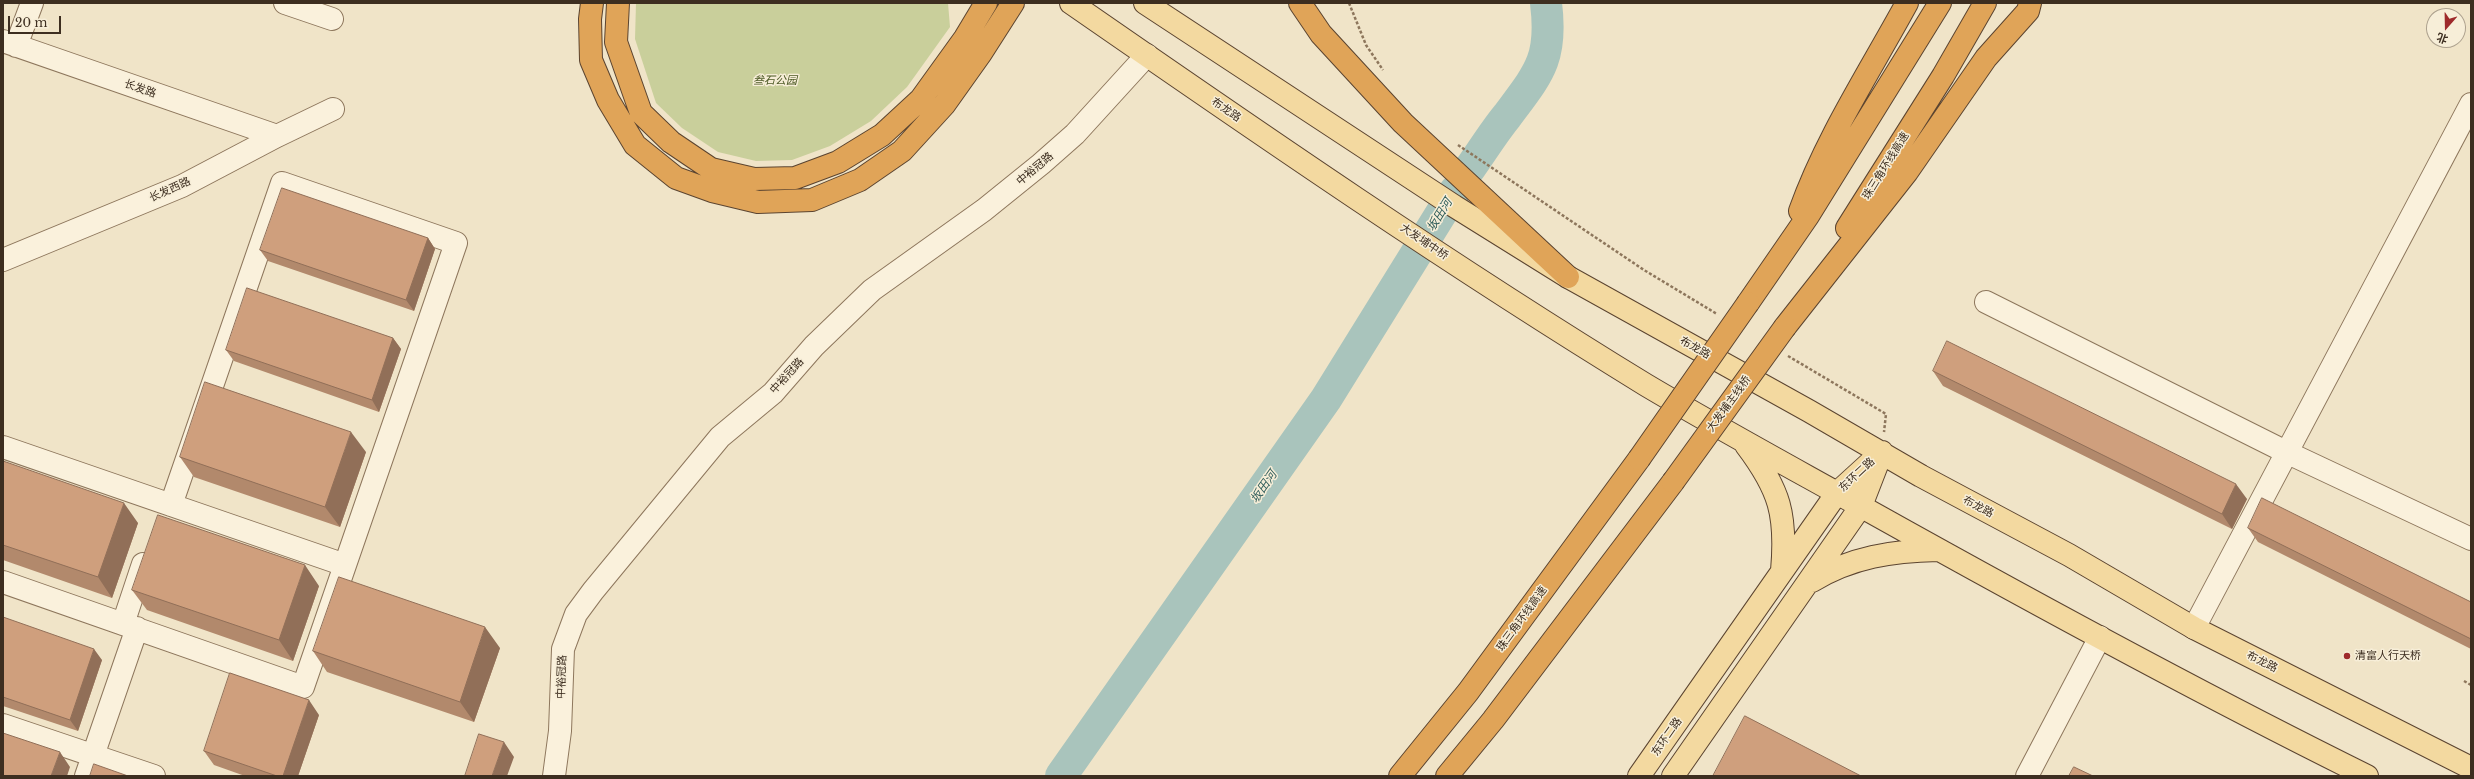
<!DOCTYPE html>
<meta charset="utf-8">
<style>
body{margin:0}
#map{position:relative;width:2474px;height:779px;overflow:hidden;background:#f0e4c8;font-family:"Libre Baskerville","Noto Sans SC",serif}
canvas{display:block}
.frame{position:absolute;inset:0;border:4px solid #3d2e20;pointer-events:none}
.north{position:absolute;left:2426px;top:8px;width:40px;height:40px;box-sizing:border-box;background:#f7eed8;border:1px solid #ada18e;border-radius:50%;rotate:200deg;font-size:11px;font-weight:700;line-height:16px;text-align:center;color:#3d2e20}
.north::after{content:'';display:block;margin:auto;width:14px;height:18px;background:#9e2a2b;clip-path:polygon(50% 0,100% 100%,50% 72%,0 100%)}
.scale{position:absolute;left:8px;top:16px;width:53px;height:18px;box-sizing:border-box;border:2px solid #3d2e20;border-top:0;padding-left:5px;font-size:12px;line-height:14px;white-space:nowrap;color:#3d2e20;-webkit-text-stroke:3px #f7eed8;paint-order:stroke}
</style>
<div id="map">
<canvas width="2474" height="779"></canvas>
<div class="frame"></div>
<div class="north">北</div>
<div class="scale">20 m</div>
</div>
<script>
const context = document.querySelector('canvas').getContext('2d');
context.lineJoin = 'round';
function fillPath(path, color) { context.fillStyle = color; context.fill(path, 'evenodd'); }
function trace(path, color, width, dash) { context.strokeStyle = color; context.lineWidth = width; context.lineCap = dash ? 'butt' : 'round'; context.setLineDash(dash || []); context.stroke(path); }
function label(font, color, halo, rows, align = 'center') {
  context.font = font + ' "Libre Baskerville","Noto Sans SC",serif'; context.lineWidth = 3; context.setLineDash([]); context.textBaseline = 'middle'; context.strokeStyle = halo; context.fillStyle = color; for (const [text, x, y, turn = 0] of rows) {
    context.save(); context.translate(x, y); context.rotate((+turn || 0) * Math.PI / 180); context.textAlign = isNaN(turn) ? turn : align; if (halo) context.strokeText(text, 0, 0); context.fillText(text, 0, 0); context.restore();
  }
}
const green = new Path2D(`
 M636 3H948L950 27 907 87 871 121 830 146 792 160 756 161 718 152 682 128 656 103 635 39Z`);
const river = new Path2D(`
 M1468 171C1481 153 1493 133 1507 116 1539 73 1553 59 1546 3
 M1061 776 1326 399 1455 191`);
const path = new Path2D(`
 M1349 3 1366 45 1383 70
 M1458 145 1644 270 1717 314
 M1788 356 1886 414 1884 432
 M2464 681 2471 685`);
const minor = new Path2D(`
 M285 3 332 19
 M3 41 277 136
 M16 46 32 3
 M3 260 182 186 277 136 333 109
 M1986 302 2286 452 2471 539
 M3 447 345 565
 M3 582 303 687 456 243 282 183 171 505
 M123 624 143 564
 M2194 628 2471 104
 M3 725 154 776
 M86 776 137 628
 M554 776 560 731 563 649 576 614 593 591 720 437 773 393 814 346 872 290 984 210 1041 164 1075 134 1147 55
 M2027 776 2100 637`);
const major = new Path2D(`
 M1071 3C1260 134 1450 265 1646 385 1720 429 1796 470 1871 512 2034 603 2199 693 2367 776
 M1145 3 1454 206 1568 277 1809 411 1921 476 2069 555 2194 628 2471 768
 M1746 445C1780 490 1787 515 1782 571
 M1812 581C1852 557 1892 551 1938 550
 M1639 776 1837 493 1882 452
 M1673 776 1861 506 1880 457`);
const highway = new Path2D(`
 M592 3 590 19 591 60 608 100 635 145 676 178 712 191 758 202 812 200 860 180 902 151 944 105 981 53 1013 3
 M618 3 616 42 641 113 671 142 711 169 754 179 795 178 838 162 882 135 921 99 965 38 986 3
 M1300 3 1321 34 1403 123 1568 277
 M1800 211C1826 138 1870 71 1907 3
 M1847 228 1943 76 1985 3
 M1748 303 1808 216 1940 3
 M1785 327 1907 172 1986 58 2028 11 2030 3
 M1400 776 1468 692 1639 459
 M1447 776 1493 720 1673 482`);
const highwayBridge = new Path2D(`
 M1639 459 1748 303
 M1673 482 1785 327`);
const wall = new Path2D(`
 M428 238 435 249 414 311 268 261 260 250Z
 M393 338 401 349 379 412 234 361 226 350Z
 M1933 371 2247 499 2232 529 1943 386Z
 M366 452 340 527 194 477 180 457Z
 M3 461 138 523 112 598 3 560Z
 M2248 528 2471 602V649L2258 542Z
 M319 586 293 661 147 610 132 590Z
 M3 617 102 660 78 731 3 706Z
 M500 648 474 722 327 672 313 651Z
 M319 715 298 776H245L214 765 204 751Z`);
const shadedWall = new Path2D(`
 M428 238 435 249 414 311 406 300Z
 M393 338 401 349 379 412 372 400Z
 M351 432 366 452 340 527 325 507Z
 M2236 484 2247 499 2232 529 2222 514Z
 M124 503 138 523 112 598 98 577Z
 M305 565 319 586 293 661 279 640Z
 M485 627 500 648 474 722 460 702Z
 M94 649 102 660 78 731 70 720Z
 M309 700 319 715 298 776H283Z
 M504 742 514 757 507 776H492Z
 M60 752 70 767 67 776H51Z`);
const building = new Path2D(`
 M282 188 428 238 406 300 260 250Z
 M247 288 393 338 372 400 226 350Z
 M1947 341 2236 484 2222 514 1933 371Z
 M205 382 351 432 325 507 180 457Z
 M3 461 124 503 98 577 3 545Z
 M2262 498 2471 602V639L2248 528Z
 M158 515 305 565 279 640 132 590Z
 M339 577 485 627 460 702 313 651Z
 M3 617 94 649 70 720 3 697Z
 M230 673 309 700 283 776H277L204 751Z
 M1745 716 1861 776H1713Z
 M3 733 60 752 51 776H3Z
 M479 734 504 742 492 776H465Z
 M94 764 128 776H90Z
 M2074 767 2093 776H2069Z`);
const markers = [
 [2347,656,4,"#9e2a2b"]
];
const parkNames = [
 ["叁石公园",775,81]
];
const streetNames = [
 ["长发路",140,89,19],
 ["布龙路",1226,110,34],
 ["珠三角环线高速",1886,166,-58],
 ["中裕冠路",1035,169,-40],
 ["长发西路",170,190,-24],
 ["大发埔中桥",1424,242,34],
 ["布龙路",1695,348,29],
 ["中裕冠路",787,376,-48],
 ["大发埔主线桥",1729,404,-54],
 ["东环二路",1857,475,-43],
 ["布龙路",1978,507,28],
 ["珠三角环线高速",1522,619,-54],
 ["布龙路",2262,662,26],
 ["中裕冠路",562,677,-88],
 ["东环二路",1667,737,-55]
];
const poiNames = [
 ["清富人行天桥",2355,656]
];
const waterNames = [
 ["坂田河",1440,215,-58],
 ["坂田河",1264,487,-55]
];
fillPath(green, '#c9cf9b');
trace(river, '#a9c4bc', 32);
trace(minor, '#8d765c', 24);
trace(major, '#5b4430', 24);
trace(highway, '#5b4430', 24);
trace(path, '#8d765c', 2.5, [3, 2]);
trace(minor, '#faf1dc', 22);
trace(major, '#f3d9a0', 22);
trace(highway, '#e0a458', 22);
trace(highwayBridge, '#5b4430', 24, []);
trace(highwayBridge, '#e0a458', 22);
fillPath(wall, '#b2896c');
fillPath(shadedWall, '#916f58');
fillPath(building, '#cf9f7d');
trace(building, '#916f58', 1);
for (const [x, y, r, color] of markers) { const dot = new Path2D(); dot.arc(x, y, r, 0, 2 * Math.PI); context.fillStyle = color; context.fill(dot); trace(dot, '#f7eed8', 1.5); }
label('italic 11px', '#4d5a26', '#f7eed8', parkNames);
label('11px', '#3d2e20', '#f7eed8', streetNames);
label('11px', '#3d2e20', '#f7eed8', poiNames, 'left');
label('italic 12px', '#2f5d5a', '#f7eed8', waterNames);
</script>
